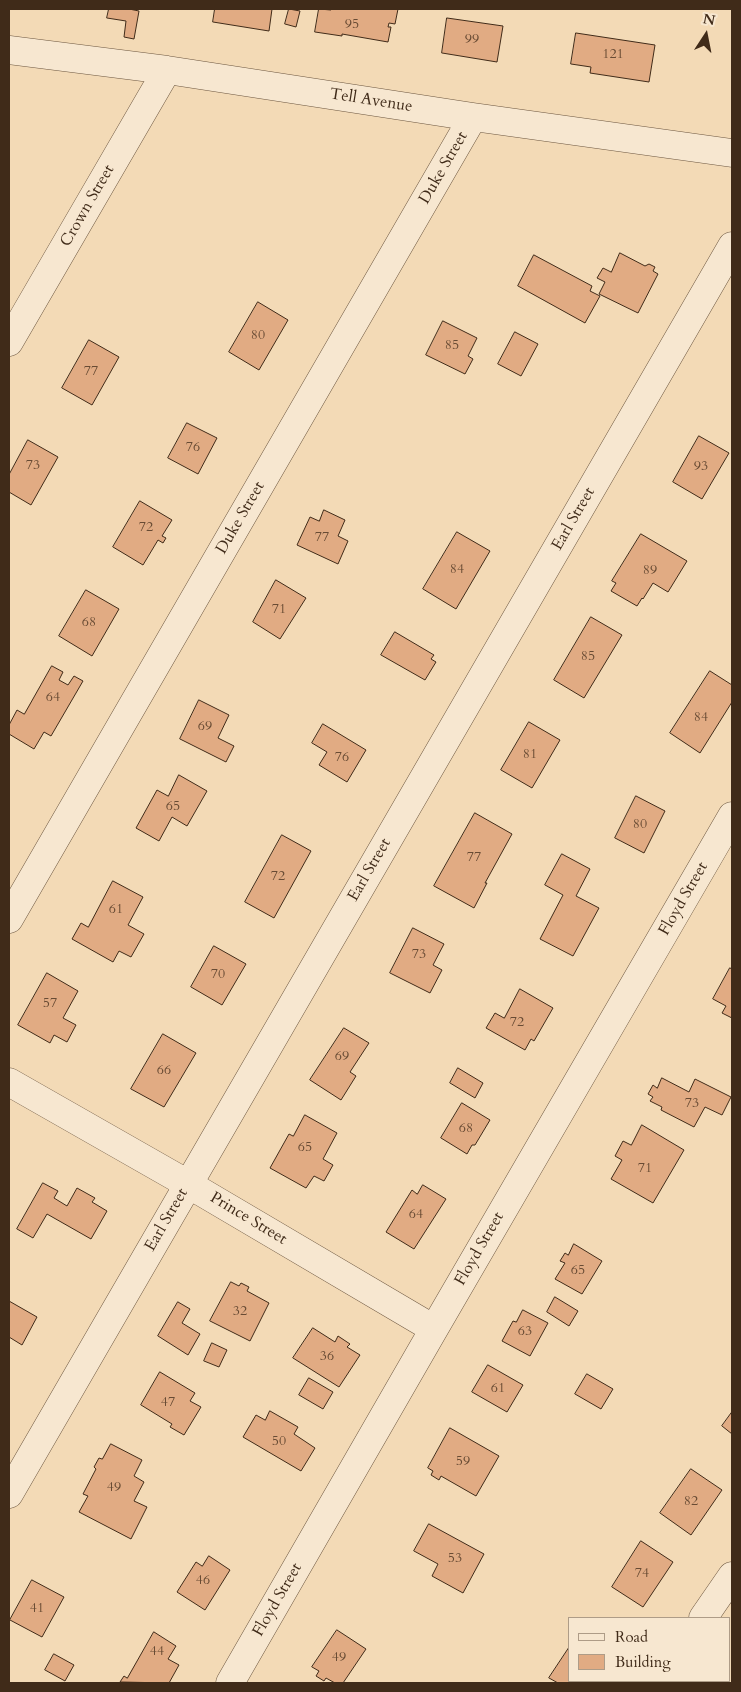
<!DOCTYPE html>
<style>
body{margin:0}
#map{position:relative;width:741px;height:1692px;overflow:hidden;background:#f3dab6;font-family:Cardo,serif}
canvas{display:block}
.frame{position:absolute;inset:0;border:10px solid #402b19;pointer-events:none}
.legend{position:absolute;left:568px;top:1617px;width:162px;height:65px;box-sizing:border-box;background:#f7e7d0;border:1px solid #ae9c87;margin:0;padding:6px 9px;list-style:none;font-size:15px;color:#402b19}
.legend li{display:flex;align-items:center;gap:10px;height:25px}
.legend b{width:25px;border:1px solid #ae9c87}
.north{position:absolute;left:681px;top:10px;width:50px;height:50px;-webkit-text-stroke:4px #f7e7d0;paint-order:stroke;rotate:11deg;font-size:14px;font-weight:700;line-height:20px;text-align:center;color:#402b19}
.north::after{content:'';display:block;margin:auto;width:18px;height:22px;background:#402b19;clip-path:polygon(50% 0,100% 100%,50% 72%,0 100%)}
</style>
<div id="map">
<canvas width="741" height="1692"></canvas>
<div class="frame"></div>
<ul class="legend">
<li><b style="height:6px;background:#f7e7d0"></b>Road</li>
<li><b style="height:14px;background:#e1ab83"></b>Building</li>
</ul>
<div class="north">N</div>
</div>
<script>
const context = document.querySelector('canvas').getContext('2d');
context.lineJoin = 'round';
function fillPath(path, color) { context.fillStyle = color; context.fill(path, 'evenodd'); }
function trace(path, color, width, dash) { context.strokeStyle = color; context.lineWidth = width; context.lineCap = dash ? 'butt' : 'round'; context.setLineDash(dash || []); context.stroke(path); }
function label(font, color, halo, rows, align = 'center') {
  context.font = font + ' Cardo,serif'; context.lineWidth = 4; context.setLineDash([]); context.textBaseline = 'middle'; context.strokeStyle = halo; context.fillStyle = color; for (const [text, x, y, turn = 0] of rows) {
    context.save(); context.translate(x, y); context.rotate((+turn || 0) * Math.PI / 180); context.textAlign = isNaN(turn) ? turn : align; if (halo) context.strokeText(text, 0, 0); context.fillText(text, 0, 0); context.restore();
  }
}
const building = new Path2D(`
 M109 9H129L139 11 134 39 124 37 126 21 107 18Z
 M215 9H272L269 31 213 22Z
 M289 9 300 11 296 27 285 24Z
 M319 9 331 10V9H398L395 24 389 23 388 27H391L388 42 342 34V36L315 32Z
 M447 18 503 26 497 62 442 53Z
 M576 33 655 45 649 82 590 73 591 67 571 64Z
 M620 253 645 266 649 264 655 267 653 271 658 274 638 313 599 294 605 282 597 278 603 268 611 272Z
 M534 255 592 286 590 291 600 296 585 323 518 286Z
 M258 302 288 320 259 370 229 352Z
 M443 321 477 338 468 356 473 359 465 374 426 355Z
 M515 332 538 344 521 376 498 364Z
 M89 340 119 357 92 405 62 388Z
 M187 423 217 438 198 474 168 458Z
 M699 436 729 453 702 499 673 482Z
 M28 440 58 457 31 505 9 492V475Z
 M140 501 172 520 162 536 166 538 163 543 158 540 143 565 113 547Z
 M324 510 345 520 338 536 348 541 338 564 297 545 310 517 319 521Z
 M457 532 490 551 456 609 423 589Z
 M641 534 687 561 668 592 653 583 643 599 642 598 637 606 611 591 616 583 612 581Z
 M276 580 306 598 280 639 253 622Z
 M86 590 119 609 92 656 59 636Z
 M591 617 622 635 584 698 554 680Z
 M395 632 434 655 431 659 436 662 425 680 381 655Z
 M52 666 63 672 59 680 68 685 74 676 83 681 51 736 44 732 34 749 9 734V725L17 710 24 714Z
 M710 671 732 685V702L700 753 670 733Z
 M199 700 229 715 218 738 234 746 226 762 180 739Z
 M529 722 560 740 532 788 501 770Z
 M323 724 366 750 347 782 319 765 327 752 312 743Z
 M179 775 207 791 187 826 172 817 159 841 136 828 157 790 168 796Z
 M636 796 665 811 644 853 615 838Z
 M475 813 512 834 485 883H487L474 908 434 886Z
 M282 835 311 851 274 918 245 902Z
 M562 854 590 869 576 896 599 908 573 956 540 939 563 895 545 885Z
 M113 881 143 897 128 925 144 934 131 957 119 951 113 962 72 939 81 923 88 927Z
 M413 928 444 944 433 965 442 970 430 993 390 973Z
 M214 946 246 964 222 1005 191 987Z
 M730 968 732 969V1018L722 1013 726 1006 713 999Z
 M47 973 78 991 63 1018 76 1025 67 1042 54 1035 50 1043 18 1025Z
 M520 989 553 1008 534 1041 531 1039 525 1050 486 1028 495 1013 504 1018Z
 M344 1028 369 1043 350 1072 356 1076 341 1100 310 1080Z
 M163 1034 196 1053 164 1107 131 1089Z
 M458 1068 483 1083 475 1098 450 1083Z
 M662 1078 689 1092 695 1079 731 1097 722 1115 705 1107 694 1127 661 1110 662 1107 650 1101 653 1097 648 1094 653 1085 657 1088Z
 M462 1103 490 1120 475 1145H472L467 1154 441 1138Z
 M305 1115 337 1133 323 1159 333 1165 324 1181 314 1176 306 1188 270 1168 289 1134 293 1136Z
 M642 1125 684 1150 653 1203 611 1179 622 1160 615 1156 623 1141 631 1145Z
 M43 1183 58 1191 54 1198 67 1206 77 1188 95 1198 92 1202 107 1211 91 1239 47 1214 33 1238 17 1229Z
 M423 1185 446 1199 414 1249 386 1232 412 1190 417 1194Z
 M574 1244 602 1261 582 1294 555 1279 565 1263 560 1261 565 1253 568 1255Z
 M231 1282 239 1286 241 1283 249 1287 247 1291 269 1303 250 1341 210 1321Z
 M555 1297 578 1311 569 1326 547 1312Z
 M9 1301 37 1317 22 1345 9 1337Z
 M178 1302 190 1309 182 1323 200 1334 188 1355 158 1336Z
 M523 1310 548 1323 530 1356 502 1341 513 1321 516 1322Z
 M313 1328 335 1342 338 1336 350 1344 347 1347 360 1355 339 1387 293 1358Z
 M212 1343 227 1350 219 1367 204 1361Z
 M488 1365 523 1385 507 1412 472 1392Z
 M160 1372 195 1393 190 1401 201 1407 184 1435 170 1427 172 1424 141 1405Z
 M587 1374 613 1389 601 1409 575 1394Z
 M309 1378 333 1392 323 1409 299 1395Z
 M270 1411 298 1427 294 1434 315 1448 301 1471 243 1437 256 1415 265 1420Z
 M732 1412V1434L722 1426Z
 M450 1428 499 1456 476 1496 441 1476 439 1480 431 1475 433 1471 428 1468Z
 M111 1444 142 1460 134 1476 144 1482 134 1501 147 1507 131 1539 79 1512 88 1496 83 1494 96 1469 94 1467 99 1458 102 1459Z
 M691 1469 722 1490 691 1535 660 1513Z
 M429 1524 484 1554 463 1593 432 1576 438 1564 414 1551Z
 M641 1541 673 1562 643 1607 612 1587Z
 M209 1556 230 1570 205 1610 177 1592 196 1562 202 1566Z
 M32 1580 64 1597 42 1637 10 1620Z
 M337 1630 366 1649 343 1683H335L326 1678 324 1681 316 1676 319 1671 312 1667Z
 M154 1632 176 1646 168 1659 179 1665 169 1683 120 1682 124 1676 127 1678Z
 M570 1646V1681H594L593 1683H558L549 1678Z
 M54 1654 74 1665 65 1681 45 1670Z`);
const minor = new Path2D(`
 M9 50 167 70 473 117 732 153
 M9 342 167 70
 M9 919 473 117
 M9 1082 188 1184 434 1329
 M9 1494 732 246
 M703 1618 732 1576
 M230 1683 434 1329 732 816
 M659 1683 661 1681`);
const numberNames = [
 ["95",352,25],
 ["99",472,40],
 ["121",613,55],
 ["80",258,336],
 ["85",452,346],
 ["77",91,372],
 ["76",193,448],
 ["73",33,466],
 ["93",701,467],
 ["72",146,528],
 ["77",322,538],
 ["84",457,570],
 ["89",650,571],
 ["71",279,610],
 ["68",89,623],
 ["85",588,657],
 ["64",53,698],
 ["84",701,718],
 ["69",205,727],
 ["81",530,755],
 ["76",342,758],
 ["65",173,807],
 ["80",640,825],
 ["77",474,858],
 ["72",278,877],
 ["61",116,910],
 ["73",419,955],
 ["70",218,975],
 ["57",50,1004],
 ["72",517,1023],
 ["69",342,1057],
 ["66",164,1071],
 ["73",692,1104],
 ["68",466,1129],
 ["65",305,1148],
 ["71",645,1169],
 ["64",416,1215],
 ["65",578,1271],
 ["32",240,1312],
 ["63",525,1332],
 ["36",327,1357],
 ["61",498,1389],
 ["47",168,1403],
 ["50",279,1442],
 ["59",463,1462],
 ["49",114,1488],
 ["82",691,1502],
 ["53",455,1559],
 ["74",642,1574],
 ["46",203,1581],
 ["41",37,1609],
 ["44",157,1652],
 ["49",339,1658]
];
const streetNames = [
 ["Tell Avenue",371,101,9],
 ["Duke Street",444,168,-60],
 ["Crown Street",88,206,-60],
 ["Duke Street",241,518,-60],
 ["Earl Street",574,519,-60],
 ["Earl Street",370,870,-60],
 ["Floyd Street",684,899,-60],
 ["Prince Street",248,1219,31],
 ["Earl Street",167,1220,-60],
 ["Floyd Street",480,1249,-60],
 ["Floyd Street",278,1600,-60]
];
fillPath(building, '#e1ab83');
trace(building, '#402b19', 1);
trace(minor, '#6d5740', 29);
trace(minor, '#f7e7d0', 28);
label('14px', '#684b34', null, numberNames);
label('16px', '#402b19', '#f7e7d0', streetNames);
</script>
